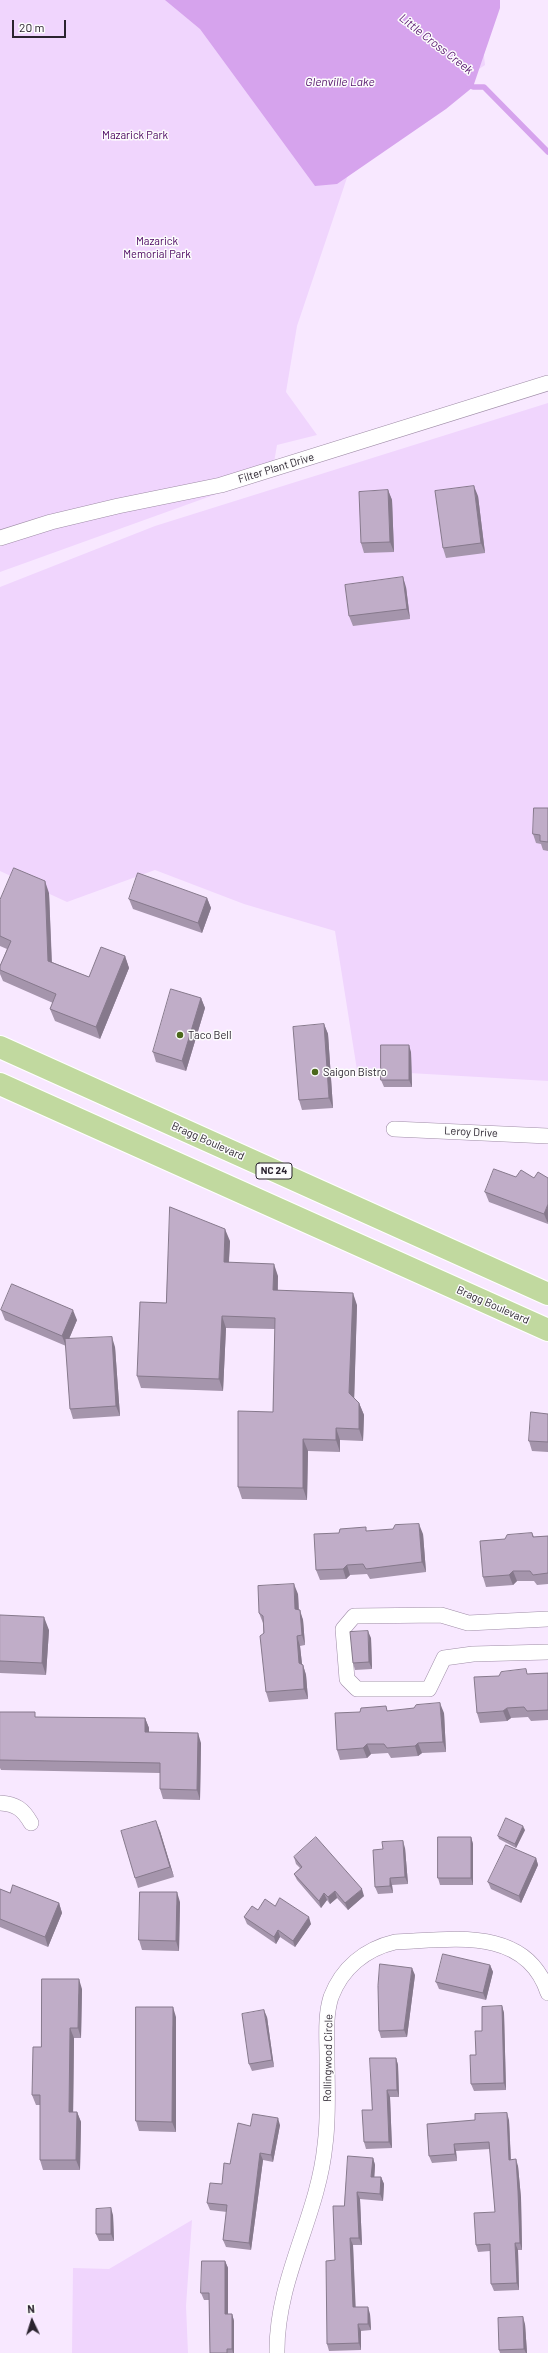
<!DOCTYPE html>
<style>
body{margin:0}
#map{position:relative;width:548px;height:2353px;overflow:hidden;background:#f8e8ff;font-family:Barlow,sans-serif}
canvas{display:block}
.north{position:absolute;left:12px;top:2301px;width:40px;height:40px;-webkit-text-stroke:3px #fcfcfc;paint-order:stroke;rotate:356deg;font-size:11px;font-weight:700;line-height:16px;text-align:center;color:#2b242f}
.north::after{content:'';display:block;margin:auto;width:14px;height:18px;background:#2b242f;clip-path:polygon(50% 0,100% 100%,50% 72%,0 100%)}
.scale{position:absolute;left:12px;top:20px;width:54px;height:18px;box-sizing:border-box;border:2px solid #2b242f;border-top:0;padding-left:5px;font-size:12px;line-height:14px;white-space:nowrap;color:#2b242f;-webkit-text-stroke:3px #fcfcfc;paint-order:stroke}
</style>
<div id="map">
<canvas width="548" height="2353"></canvas>
<div class="north">N</div>
<div class="scale">20 m</div>
</div>
<script>
const context = document.querySelector('canvas').getContext('2d');
context.lineJoin = 'round';
function fillPath(path, color) { context.fillStyle = color; context.fill(path, 'evenodd'); }
function trace(path, color, width, dash) { context.strokeStyle = color; context.lineWidth = width; context.lineCap = dash ? 'butt' : 'round'; context.setLineDash(dash || []); context.stroke(path); }
function label(font, color, halo, rows, align = 'center') {
  context.font = font + ' Barlow,sans-serif'; context.lineWidth = 3; context.setLineDash([]); context.textBaseline = 'middle'; context.strokeStyle = halo; context.fillStyle = color; for (const [text, x, y, turn = 0] of rows) {
    context.save(); context.translate(x, y); context.rotate((+turn || 0) * Math.PI / 180); context.textAlign = isNaN(turn) ? turn : align; if (halo) context.strokeText(text, 0, 0); context.fillText(text, 0, 0); context.restore();
  }
}
const green = new Path2D(`
 M0 0H478L485 65 351 154H355L297 326 286 392 317 435 277 445 272 474 0 572Z
 M548 403V1081L357 1070 335 931 244 904 155 870 67 902 0 871V587L155 526Z
 M192 2220 186 2306 188 2353H72L73 2268 109 2269Z`);
const water = new Path2D(`
 M165 0H500V8L473 87 446 109 337 184 315 186 200 29Z`);
const stream = new Path2D(`
 M467 83 473 87H484L548 152`);
const street = new Path2D(`
 M0 538 51 522 118 506 221 485 548 383
 M394 1129 548 1136
 M548 1619 468 1623 441 1615 354 1616 343 1629 347 1679 357 1689H429L444 1658 473 1654 548 1652
 M0 1803C16 1804 23 1809 31 1823
 M277 2353C276 2279 318 2217 325 2145 329 2116 327 2086 327 2057 327 2037 325 2016 331 1997 342 1968 365 1949 395 1942 450 1940 526 1925 548 1993`);
const primary = new Path2D(`
 M0 1047 548 1294
 M0 1084 548 1330`);
const wall = new Path2D(`
 M388 490 392 500 394 552 364 553 361 543Z
 M478 496 485 553 446 558 443 548Z
 M406 587 410 619 353 626 349 616Z
 M548 808V851L543 850 541 844 536 843 533 834Z
 M49 893 52 962 89 977 125 956 129 968 100 1039 55 1021 50 1009 53 1003 3 981 0 974V966L7 949 0 946V900Z
 M207 898 211 908 202 933 133 909 129 899Z
 M201 998 205 1008 186 1071 156 1062 153 1052Z
 M324 1024 328 1034 333 1108 302 1110 299 1100Z
 M411 1052 412 1087H384L381 1080Z
 M516 1177 534 1178 548 1224 489 1202 485 1192Z
 M230 1241 229 1262 278 1276V1290L357 1305 354 1398 359 1403 364 1415 363 1441 340 1440V1452L308 1451 307 1500 242 1499 238 1487 273 1412 275 1329 226 1328 223 1391 141 1388 137 1376Z
 M1 1310 77 1320 69 1339 115 1347 120 1416 73 1419 70 1409 66 1346 5 1320Z
 M548 1414V1452L532 1451 529 1441Z
 M367 1531 423 1534 426 1572 370 1579 367 1574 350 1575 346 1579 320 1580 316 1570Z
 M532 1533 534 1537 548 1536V1584L537 1585 534 1581H517L513 1585 486 1587 483 1577 505 1539Z
 M298 1594 299 1610 303 1620 305 1645 300 1646 302 1664 303 1665 306 1675 308 1699 269 1702 266 1692 263 1623 259 1613Z
 M0 1615 49 1630 46 1675 0 1673Z
 M371 1638 372 1669 355 1670 353 1663Z
 M548 1673V1720L531 1721 528 1717 511 1718 507 1721 480 1723 477 1713 528 1674Z
 M388 1711 444 1713 446 1752 422 1753 418 1756 391 1758 388 1753 371 1754 367 1758 340 1760 337 1750Z
 M0 1712 36 1717 145 1718 149 1728V1732L201 1743 200 1800 163 1799 160 1789V1773L1 1770 0 1768Z
 M525 1830 516 1848 499 1839 498 1836Z
 M160 1831 174 1877 138 1888 135 1878Z
 M471 1837 473 1844V1885H440L438 1878Z
 M405 1848 408 1884 392 1885 393 1893 378 1894 375 1887Z
 M294 1857 364 1896 348 1910 337 1898 330 1904 327 1900 321 1908 297 1880 294 1874 300 1868 296 1864Z
 M536 1858 538 1865 521 1903 491 1889 488 1882Z
 M0 1889 10 1893 59 1903 62 1913 48 1947 0 1927Z
 M180 1902 179 1951 142 1950 139 1940Z
 M275 1906 311 1924 295 1947 280 1937 276 1944 247 1924 244 1917 258 1910Z
 M490 1965 493 1972 486 2000 439 1989 436 1982Z
 M415 1975 407 2037 381 2038 379 2031Z
 M82 1989 81 2038H74L73 2112H77L81 2122 80 2170H43L40 2160V2105H36L32 2095 41 2047Z
 M502 2006 504 2013 506 2090 474 2091 471 2084 476 2055Z
 M176 2017V2132L139 2131 136 2121Z
 M267 2017 274 2067 252 2071 249 2064Z
 M396 2058 398 2065 399 2097H390L392 2148 366 2149 364 2142 372 2110Z
 M509 2120 511 2160 518 2166 521 2198 522 2250H518L519 2290 494 2291 491 2284 490 2251 478 2252 476 2245 495 2212 490 2149 456 2151 457 2161 432 2163 429 2156 427 2124Z
 M280 2125 273 2162 263 2160 251 2250 226 2247 223 2240 227 2212 210 2210 207 2203 222 2184 230 2164 250 2126Z
 M373 2158 375 2165 374 2177H381L384 2184 383 2201 360 2199 362 2245H353L355 2307 370 2314 371 2330 361 2331V2350L329 2351 327 2344 344 2206Z
 M113 2215 114 2241H99L96 2234Z
 M225 2261 228 2268V2314H232L234 2321V2353H210L209 2300H204L201 2293Z
 M525 2324 527 2353H500L499 2350Z`);
const shadedWall = new Path2D(`
 M474 486 478 496 485 553 481 543Z
 M388 490 392 500 394 552 390 542Z
 M403 577 406 587 410 619 407 609Z
 M45 881 49 893 52 972 48 961Z
 M207 898 211 908 202 933 198 923Z
 M125 956 129 968 100 1039 96 1027Z
 M201 998 205 1008 186 1071 182 1061Z
 M324 1024 328 1034 333 1108 329 1098Z
 M409 1045 411 1052 412 1087 409 1080Z
 M548 1204V1224L544 1214Z
 M225 1229 230 1241 228 1274 224 1262Z
 M274 1264 278 1276 277 1302 273 1290Z
 M353 1293 357 1305 354 1405 349 1393Z
 M73 1310 77 1320 66 1346 62 1336Z
 M222 1316 226 1328 223 1391 219 1379Z
 M112 1337 115 1347 120 1416 116 1406Z
 M359 1403 364 1415 363 1441 359 1429Z
 M336 1428 340 1440V1452L336 1440Z
 M303 1439 308 1451 307 1500 303 1488Z
 M419 1524 423 1534 426 1572 422 1562Z
 M347 1565 350 1575 346 1579 343 1569Z
 M513 1571 517 1581 513 1585 509 1575Z
 M294 1584 298 1594 299 1619 295 1609Z
 M300 1610 303 1620 305 1645 302 1635Z
 M44 1617 49 1630 46 1675 42 1663Z
 M368 1631 371 1638 372 1669 369 1662Z
 M297 1636 300 1646 303 1673 299 1663Z
 M303 1665 306 1675 308 1699 304 1689Z
 M440 1703 444 1713 446 1752 443 1742Z
 M507 1708 511 1718 507 1721 503 1711Z
 M145 1718 149 1728V1742L145 1732Z
 M198 1733 201 1743 200 1800 197 1790Z
 M418 1743 422 1753 418 1756 415 1746Z
 M367 1744 371 1754 367 1758 363 1748Z
 M156 1821 160 1831 174 1877 170 1867Z
 M523 1826 525 1830 516 1848 515 1844Z
 M471 1837 473 1844V1885L471 1878Z
 M403 1841 405 1848 408 1884 405 1877Z
 M536 1858 538 1865 521 1903 519 1896Z
 M390 1878 392 1885 393 1893 390 1886Z
 M362 1889 364 1896 348 1910 345 1903Z
 M335 1891 337 1898 330 1904 328 1897Z
 M177 1892 180 1902 179 1951 176 1941Z
 M324 1893 327 1900 321 1908 319 1901Z
 M59 1903 62 1913 48 1947 45 1937Z
 M309 1917 311 1924 295 1947 293 1941Z
 M278 1930 280 1937 276 1944 274 1937Z
 M490 1965 493 1972 486 2000 483 1993Z
 M412 1968 415 1975 407 2037 404 2030Z
 M79 1979 82 1989 81 2038 78 2028Z
 M502 2006 504 2013 506 2090 504 2083Z
 M173 2007 176 2017V2132L172 2122Z
 M264 2010 267 2017 274 2067 272 2060Z
 M70 2028 74 2038 73 2122 69 2112Z
 M396 2058 398 2065 399 2097 397 2090Z
 M387 2090 390 2097 392 2148 389 2142Z
 M77 2112 81 2122 80 2170 76 2160Z
 M507 2113 509 2120 511 2167 509 2160Z
 M278 2118 280 2125 273 2162 271 2155Z
 M454 2144 456 2151 457 2161 455 2154Z
 M260 2153 263 2160 251 2250 249 2243Z
 M373 2158 375 2165 374 2184 371 2177Z
 M516 2159 518 2166 521 2198 522 2250 520 2243Z
 M381 2177 384 2184 383 2201 380 2194Z
 M357 2192 360 2199 362 2245 359 2238Z
 M111 2208 113 2215 114 2241 111 2234Z
 M350 2238 353 2245 356 2314 353 2307Z
 M515 2243 518 2250 519 2290 517 2283Z
 M225 2261 228 2268V2321L225 2314Z
 M368 2307 370 2314 371 2330 368 2324Z
 M232 2314 234 2321V2353H233L232 2349Z
 M523 2317 525 2324 527 2353H526L524 2349Z
 M358 2324 361 2331V2350L359 2343Z`);
const building = new Path2D(`
 M474 486 481 543 443 548 435 491Z
 M388 490 390 542 361 543 359 492Z
 M403 577 407 609 349 616 345 585Z
 M534 808H548V842L540 841V835L533 834Z
 M14 868 45 881 48 961 89 977 101 947 125 956 96 1027 50 1009 56 994 0 970V966L11 941 0 936V900Z
 M138 873 207 898 198 923 129 899Z
 M171 989 201 998 182 1061 153 1052Z
 M324 1024 329 1098 299 1100 293 1027Z
 M381 1045H409V1080H381Z
 M494 1169 516 1177 521 1170 534 1178 538 1172 548 1178V1204L544 1214 485 1192Z
 M170 1207 225 1229 224 1262 274 1264 273 1290 353 1293 349 1393 359 1403V1429L336 1428V1440L303 1439V1488L238 1487V1411L273 1412 275 1318 222 1316 219 1379 137 1376 140 1302 166 1303Z
 M12 1284 73 1310 62 1336 1 1310Z
 M112 1337 116 1406 70 1409 65 1339Z
 M531 1412 548 1414V1442L529 1441Z
 M419 1524 422 1562 366 1569 363 1564 347 1565 343 1569 316 1570 314 1534 339 1533 340 1529 366 1527V1531L393 1529 395 1525Z
 M532 1533 533 1537 548 1536V1573L533 1575 530 1571H513L509 1575 483 1577 480 1541 505 1539 507 1535Z
 M294 1584 295 1609 300 1610 302 1635 297 1636 299 1663 303 1665 304 1689 266 1692 260 1636 264 1633 263 1616 259 1613 258 1586Z
 M0 1615 44 1617 42 1663 0 1661Z
 M368 1631 369 1662 353 1663 350 1632Z
 M526 1669 527 1674 548 1673V1710L527 1711 524 1707 507 1708 503 1711 477 1713 474 1677 499 1676 501 1672Z
 M440 1703 443 1742 418 1743 415 1746 387 1748 384 1744H367L363 1748 337 1750 335 1713 360 1712 361 1708 386 1706 387 1711 414 1708 416 1705Z
 M0 1712H35V1717L145 1718V1732L198 1733 197 1790 160 1789V1763L0 1760Z
 M506 1818 523 1826 515 1844 498 1836Z
 M156 1821 170 1867 135 1878 121 1831Z
 M316 1837 362 1889 345 1903 335 1891 328 1897 324 1893 319 1901 294 1874 302 1867 294 1857Z
 M438 1837H471V1878H438Z
 M403 1841 405 1877 390 1878V1886L375 1887 373 1850 383 1849 382 1842Z
 M506 1845 536 1858 519 1896 488 1882Z
 M13 1885 59 1903 45 1937 0 1919V1889L10 1893Z
 M140 1892H177L176 1941 139 1940Z
 M280 1898 309 1917 293 1941 278 1930 274 1937 244 1917 252 1906 258 1910 265 1899 275 1906Z
 M443 1954 490 1965 483 1993 436 1982Z
 M380 1964 412 1968 404 2030 379 2031 378 1986Z
 M42 1979H79L78 2028H70L69 2112H77L76 2160H40V2095H32L33 2047H41Z
 M502 2006 504 2083 471 2084 470 2055H476L475 2031H482V2007Z
 M136 2007H173L172 2122 136 2121Z
 M264 2010 272 2060 249 2064 242 2014Z
 M370 2058H396L397 2090H387L389 2142H364L362 2110H372Z
 M507 2113 509 2160 516 2159 518 2191 520 2243H515L517 2283 491 2284 490 2244 476 2245 474 2213 495 2212 489 2142 454 2144 455 2154 429 2156 427 2124 475 2120V2114Z
 M253 2114 278 2118 271 2155 260 2153 249 2243 223 2240 227 2205 207 2203 210 2183 222 2184 224 2163 230 2164 238 2123 250 2126Z
 M348 2156 373 2158 371 2177H381L380 2194 357 2192 359 2238H350L353 2307H368V2324H358L359 2343 327 2344 326 2261 335 2260 333 2206H344Z
 M111 2208V2234H96V2209Z
 M202 2261H225V2314H232V2349H227V2353H210L209 2293H201Z
 M523 2317 524 2349 499 2350 498 2318Z`);
const markers = [
 [180,1035,4,"#4b681c"],
 [315,1072,4,"#4b681c"]
];
const shields = [
 [274,1171,36]
];
const shieldNames = [
 ["NC 24",274,1171]
];
const parkNames = [
 ["Mazarick Park",135,135],
 ["Mazarick",157,241],
 ["Memorial Park",157,254]
];
const streetNames = [
 ["Filter Plant Drive",276,468,-17],
 ["Leroy Drive",471,1132,3],
 ["Bragg Boulevard",208,1141,24],
 ["Bragg Boulevard",493,1305,24],
 ["Rollingwood Circle",328,2058,-89]
];
const poiNames = [
 ["Taco Bell",188,1035],
 ["Saigon Bistro",323,1072]
];
const waterNames = [
 ["Little Cross Creek",436,44,38],
 ["Glenville Lake",340,82]
];
fillPath(green, '#f0d5fd');
fillPath(water, '#d6a3ed');
trace(stream, '#d6a3ed', 5.5);
trace(street, '#9f8da7', 16);
trace(primary, '#fff', 24);
trace(street, '#fff', 15);
trace(primary, '#c1d99f', 22);
fillPath(wall, '#a595ac');
fillPath(shadedWall, '#86798c');
fillPath(building, '#c0adc8');
trace(building, '#86798c', 1);
for (const [x, y, r, color] of markers) { const dot = new Path2D(); dot.arc(x, y, r, 0, 2 * Math.PI); context.fillStyle = color; context.fill(dot); trace(dot, '#fcfcfc', 1.5); }
for (const [x, y, w] of shields) { const box = new Path2D(); box.roundRect(x - w / 2, y - 8, w, 16, 3); context.fillStyle = '#fcfcfc'; context.fill(box); trace(box, '#2b242f', 1); }
label('bold 10px', '#2b242f', null, shieldNames);
label('11px', '#47005d', '#fcfcfc', parkNames);
label('11px', '#2b242f', '#fcfcfc', streetNames);
label('11px', '#2b242f', '#fcfcfc', poiNames, 'left');
label('italic 12px', '#57166e', '#fcfcfc', waterNames);
</script>
